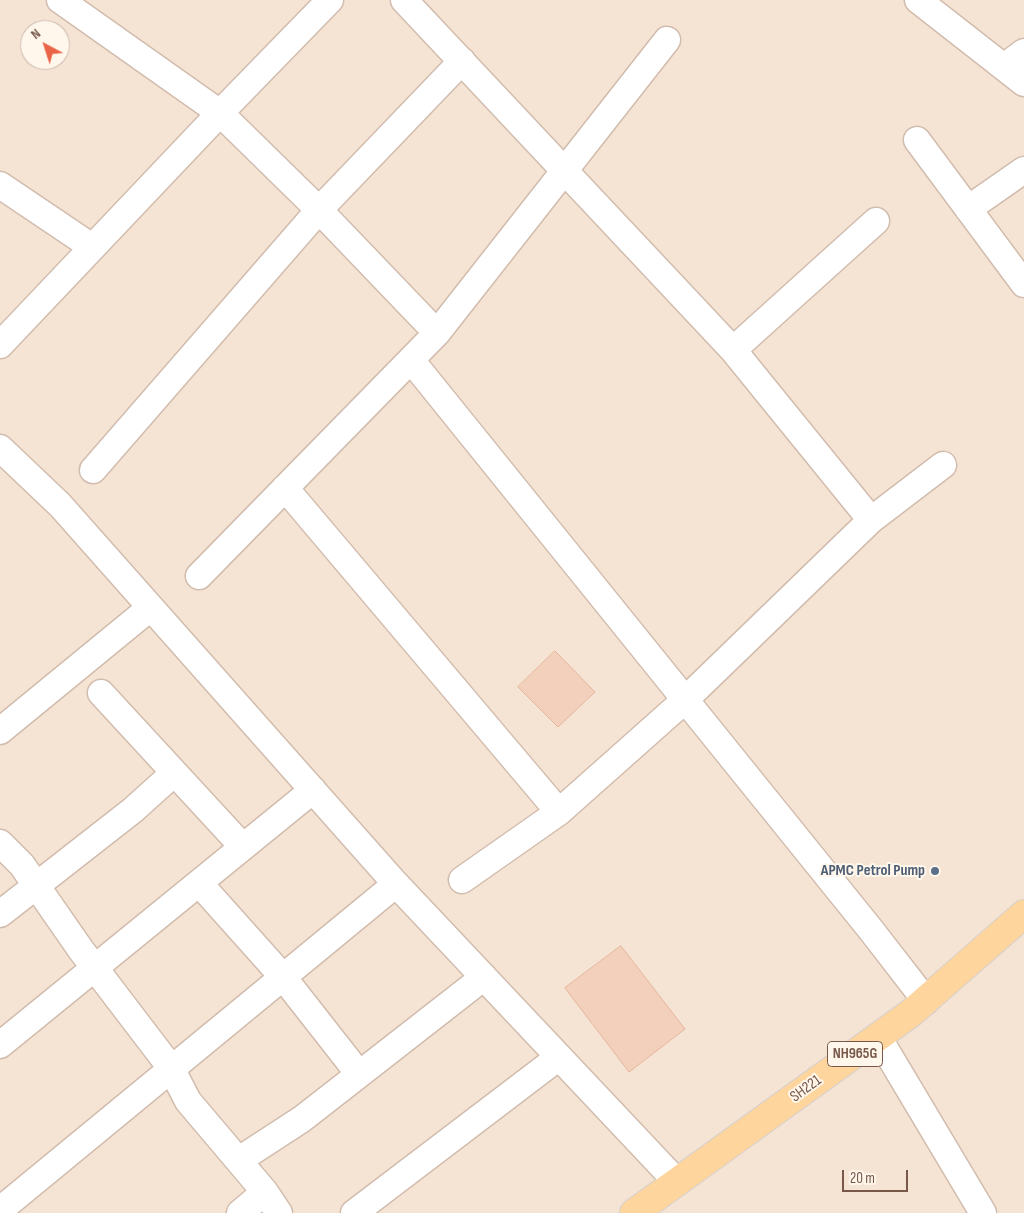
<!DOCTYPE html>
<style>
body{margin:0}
#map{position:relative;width:1024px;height:1213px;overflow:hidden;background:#fdf3e6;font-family:"Sofia Sans Condensed",sans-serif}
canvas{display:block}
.north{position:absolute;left:20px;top:20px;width:50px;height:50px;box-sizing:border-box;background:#fff7ec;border:1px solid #c9b7ab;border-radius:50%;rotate:320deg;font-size:14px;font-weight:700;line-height:20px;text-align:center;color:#775849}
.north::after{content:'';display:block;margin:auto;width:18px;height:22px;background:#ea6548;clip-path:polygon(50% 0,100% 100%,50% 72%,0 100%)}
.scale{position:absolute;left:842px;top:1170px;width:66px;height:22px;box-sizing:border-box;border:2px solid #775849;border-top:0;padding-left:6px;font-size:15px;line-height:18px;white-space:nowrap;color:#775849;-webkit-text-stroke:4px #fff7ec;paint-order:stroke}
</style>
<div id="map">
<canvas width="1024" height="1213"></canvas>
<div class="north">N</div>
<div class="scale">20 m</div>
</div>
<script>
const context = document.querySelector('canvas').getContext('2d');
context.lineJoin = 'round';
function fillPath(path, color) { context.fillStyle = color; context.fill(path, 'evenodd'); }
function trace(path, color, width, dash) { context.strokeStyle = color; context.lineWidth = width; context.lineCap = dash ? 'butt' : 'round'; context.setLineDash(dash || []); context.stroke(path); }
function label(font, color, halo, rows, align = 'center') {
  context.font = font + ' "Sofia Sans Condensed",sans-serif'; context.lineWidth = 4; context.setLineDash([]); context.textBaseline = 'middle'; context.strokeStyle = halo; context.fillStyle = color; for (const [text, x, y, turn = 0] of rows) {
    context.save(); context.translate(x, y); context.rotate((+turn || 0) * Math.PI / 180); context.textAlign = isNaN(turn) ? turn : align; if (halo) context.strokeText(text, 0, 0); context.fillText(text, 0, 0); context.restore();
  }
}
const residential = new Path2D(`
 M0 0H1024V1213H0ZM30 30H60V60H30Z`);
const building = new Path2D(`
 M555 651 595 692 558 727 518 687Z
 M621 946 685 1029 629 1072 565 988Z`);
const minor = new Path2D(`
 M60 0 220 113 319 210 437 333
 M404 0 733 350 871 520
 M918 0 1024 83
 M1004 67 1024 52
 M917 140 1024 284
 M0 185 92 247
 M968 209 1024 170
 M0 345 220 113 330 0
 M733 350 876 221
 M411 360 871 930 926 1001
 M0 448 60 505 396 884 677 1182
 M93 470 319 210 462 61
 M285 488 559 812
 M199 576 437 333 667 40
 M101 693 243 847
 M0 731 150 608
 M0 843 22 865 81 950 171 1068 188 1101 265 1192 279 1213
 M462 880 559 812 685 700 871 520 943 465
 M199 883 283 977 359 1074
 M0 914 133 810 174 773
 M878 1037 983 1213
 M0 1045 313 790
 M239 1160 302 1119 484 977
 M0 1210 396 884
 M240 1213 265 1192
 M354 1213 559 1057`);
const major = new Path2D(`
 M634 1213 911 1013 1024 914`);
const markers = [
 [935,871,5,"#5c6f8a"]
];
const shields = [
 [855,1054,55]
];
const shieldNames = [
 ["NH965G",855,1054]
];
const serviceNames = [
 ["APMC Petrol Pump",925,871]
];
const streetNames = [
 ["SH221",806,1089,-36]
];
fillPath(residential, '#f5e4d4');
fillPath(building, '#f3d0bc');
trace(building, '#e6b59c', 1);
trace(minor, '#d1bcad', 29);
trace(major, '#d9d0cc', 30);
trace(minor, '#fff', 26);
trace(major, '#fdd59d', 28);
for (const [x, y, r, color] of markers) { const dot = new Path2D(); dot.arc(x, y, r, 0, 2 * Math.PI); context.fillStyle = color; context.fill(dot); trace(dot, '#fff7ec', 2); }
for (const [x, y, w] of shields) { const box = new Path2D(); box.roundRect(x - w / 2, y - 12.5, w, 25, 4); context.fillStyle = '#fff7ec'; context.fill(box); trace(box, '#775849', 1); }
label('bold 15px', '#775849', null, shieldNames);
label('bold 16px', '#4e5e75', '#fff7ec', serviceNames, 'right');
label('16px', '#775849', '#fff7ec', streetNames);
</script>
